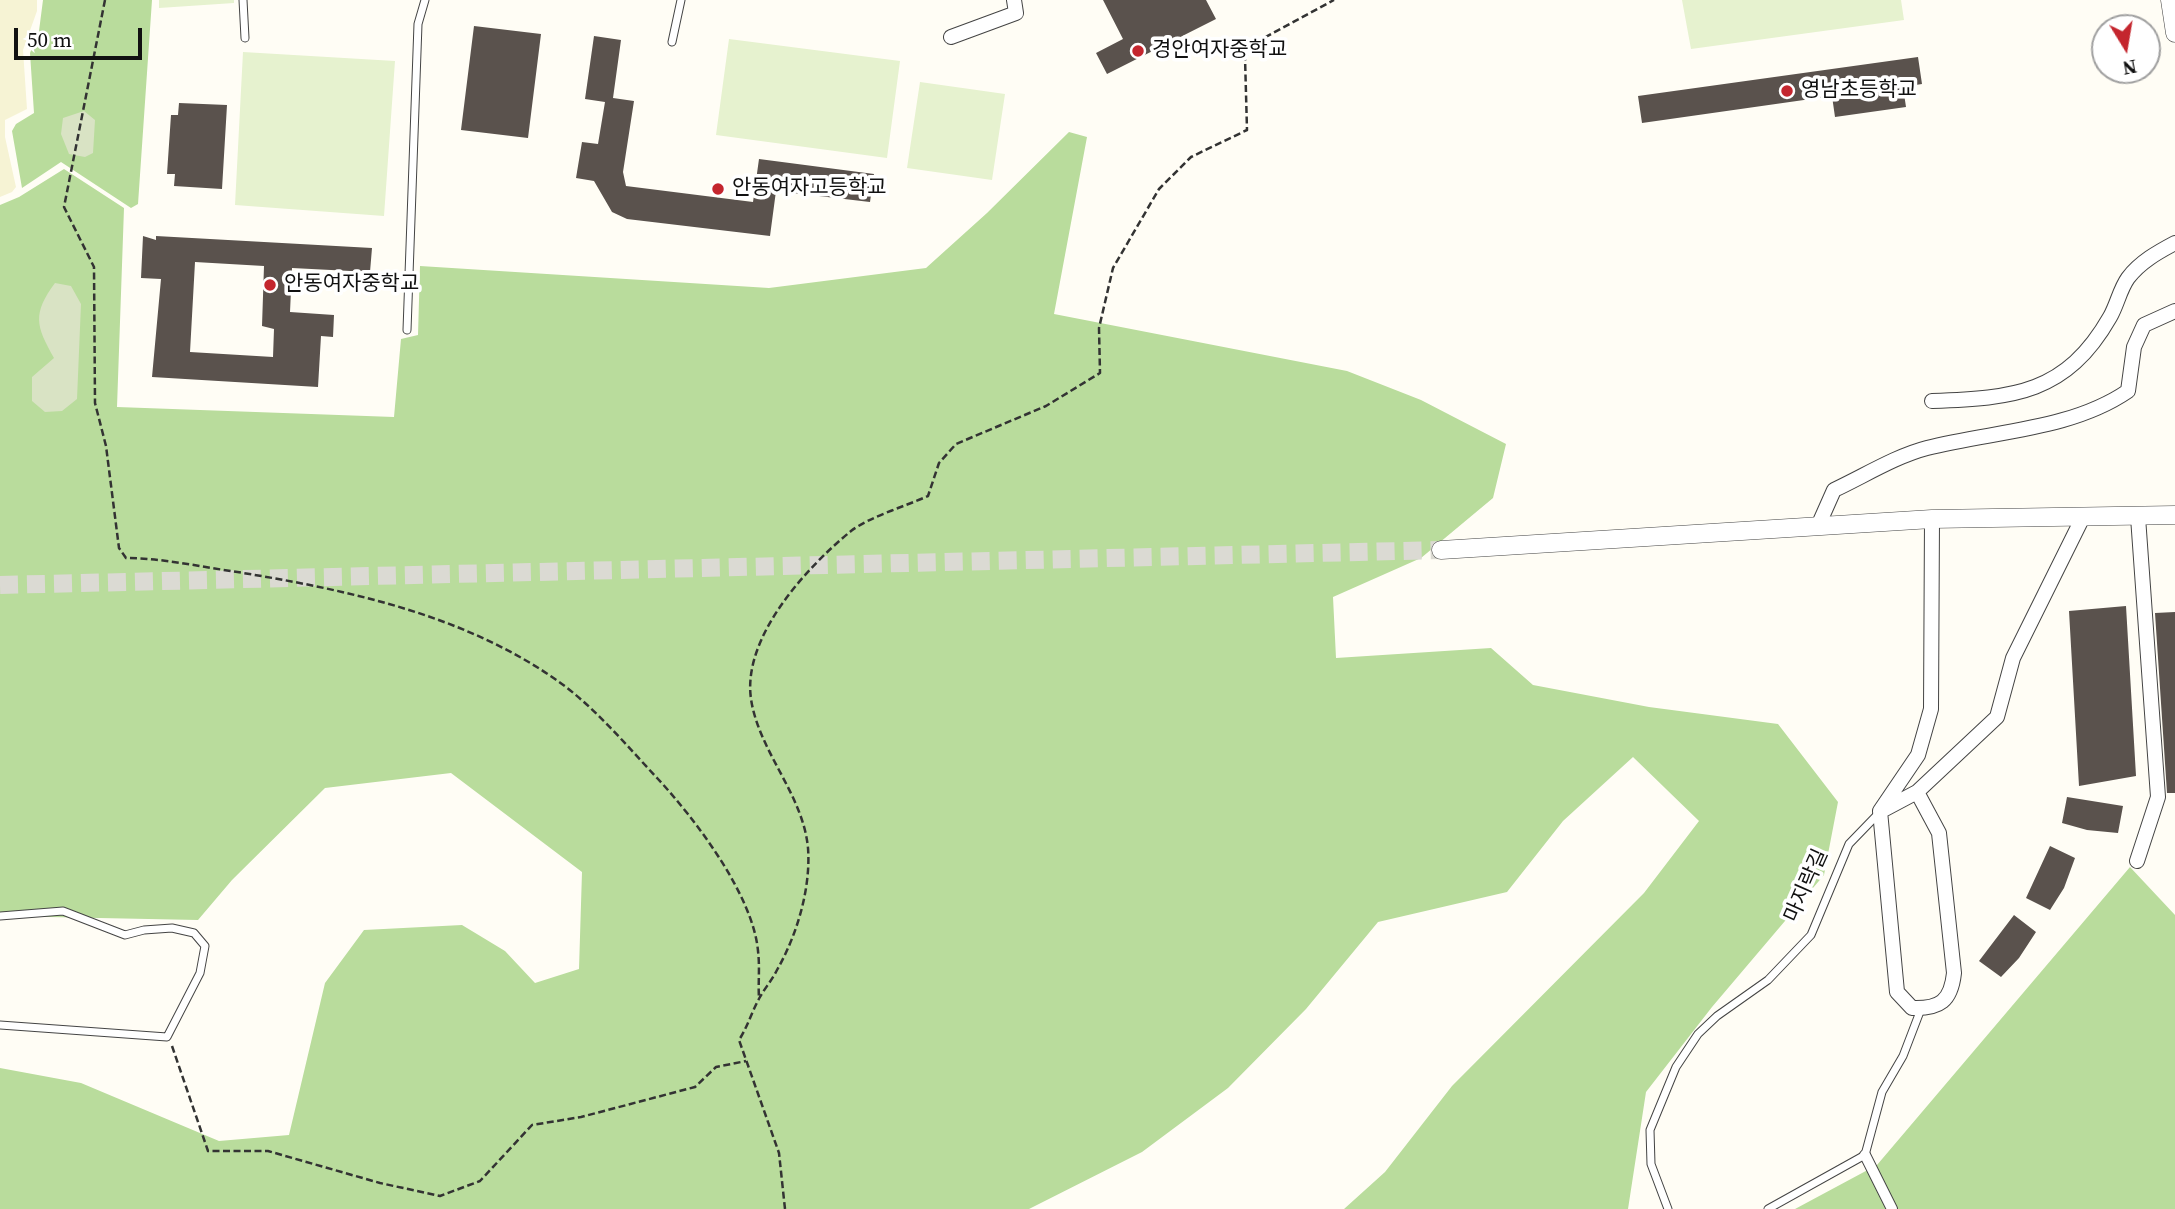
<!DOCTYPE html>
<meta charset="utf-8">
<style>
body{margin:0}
#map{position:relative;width:2175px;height:1209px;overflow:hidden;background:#fffdf5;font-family:"Source Serif 4",serif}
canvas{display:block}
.north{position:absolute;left:2091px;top:14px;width:70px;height:70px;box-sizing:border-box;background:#fff;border:2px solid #a0a0a0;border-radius:50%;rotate:169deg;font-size:19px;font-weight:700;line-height:28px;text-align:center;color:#111}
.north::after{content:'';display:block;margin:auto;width:24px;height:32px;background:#c4262e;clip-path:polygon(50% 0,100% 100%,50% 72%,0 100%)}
.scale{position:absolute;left:14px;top:28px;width:128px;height:32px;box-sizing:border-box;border:4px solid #111;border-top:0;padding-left:9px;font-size:21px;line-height:24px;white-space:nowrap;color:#111;-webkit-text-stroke:5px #fff;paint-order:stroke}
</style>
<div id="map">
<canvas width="2175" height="1209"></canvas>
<div class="north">N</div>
<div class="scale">50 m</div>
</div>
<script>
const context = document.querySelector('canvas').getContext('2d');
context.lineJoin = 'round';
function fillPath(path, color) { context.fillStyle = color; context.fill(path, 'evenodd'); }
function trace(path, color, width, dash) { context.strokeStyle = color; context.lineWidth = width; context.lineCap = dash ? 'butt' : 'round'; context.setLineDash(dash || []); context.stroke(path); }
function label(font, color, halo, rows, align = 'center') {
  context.font = font + ' "Source Serif 4","Noto Sans KR",serif'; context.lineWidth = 7; context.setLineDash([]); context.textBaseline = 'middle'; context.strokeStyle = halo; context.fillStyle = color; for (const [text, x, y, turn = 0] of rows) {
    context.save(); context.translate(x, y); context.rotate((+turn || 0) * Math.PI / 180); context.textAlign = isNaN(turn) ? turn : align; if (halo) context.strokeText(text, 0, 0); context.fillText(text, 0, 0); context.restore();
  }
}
const farmland = new Path2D(`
 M0 0H37V11L23 50 27 109 5 120V137L16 187 12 192 0 197Z`);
const forest = new Path2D(`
 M43 0H152L138 204 131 208 61 162 22 188 12 131 16 124 34 113 30 53 39 31Z
 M1069 132 1087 137 1054 314 1347 371 1421 400 1506 444 1493 498 1421 558 1333 597 1336 658 1491 648 1533 685 1649 707 1778 724 1838 802 1824 875 1712 1007 1646 1092 1628 1209H1344L1385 1172 1452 1086 1644 893 1699 821 1633 757 1563 821 1507 892 1378 922 1306 1009 1228 1088 1142 1152 1029 1209H0V1068L81 1083 219 1141 289 1135 325 983 364 930 462 925 505 951 535 983 579 969 582 872 451 773 325 788 232 880 198 920 0 916V205L19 197 64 169 124 208 117 407 394 417 401 339 418 335 420 266 769 288 926 268 987 213Z
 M2130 867 2175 915V1209H1795L1877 1165Z`);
const cemetery = new Path2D(`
 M84 111 95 120 93 153 85 157 69 154 61 134 63 118Z
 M55 283 71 286 81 304 77 399 62 411 45 412 32 401V377L54 358C36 326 32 314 55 283Z`);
const pitch = new Path2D(`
 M159 0H234V3L159 8Z
 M1682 0H1901L1904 20 1691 49Z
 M729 39 900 61 887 158 716 135Z
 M243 52 395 61 384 216 235 205Z
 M920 82 1005 94 992 180 907 168Z`);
const building = new Path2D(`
 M1103 0H1206L1216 19 1107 74 1096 53 1123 39Z
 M474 26 541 34 528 138 461 130Z
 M594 36 621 40 613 98 634 101 623 172 626 186 753 202 759 159 874 174 870 202 776 191 770 236 627 219 612 212 594 181 576 178 582 142 598 144 605 102 585 99Z
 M1918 57 1922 84 1903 87 1906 107 1835 117 1832 96 1642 123 1638 96Z
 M179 103 227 105 222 189 174 186 175 174H167L171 115H178Z
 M143 236 156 240V236L372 248 370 272 292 268 290 312 334 315 333 337 321 336 318 387 152 377 161 279 141 278ZM195 262 264 266 262 326 274 329 273 357 190 352Z
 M2126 606 2136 776 2079 786 2069 611Z
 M2175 612V793H2167L2155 613Z
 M2067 797 2123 806 2118 833 2087 830 2062 823Z
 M2050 846 2075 858 2064 888 2050 910 2026 898Z
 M2014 915 2036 932 2019 958 2001 977 1979 961Z`);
const tertiaryTunnel = new Path2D(`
 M0 585 1441 550`);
const path = new Path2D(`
 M105 0 64 207 94 267 95 403 106 446 119 548 126 558C161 558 196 566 231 571 343 589 460 613 555 679 594 706 626 745 658 779 695 819 753 895 758 951 760 967 758 983 759 999
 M172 1046 208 1151H268L380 1183 440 1196 480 1181 532 1125 581 1117 695 1087 716 1067 746 1061
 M785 1209 779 1153 739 1040C748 1026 752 1011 760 997 765 988 772 980 777 970 797 935 811 888 808 848 803 794 759 752 751 699 742 637 807 567 851 531 869 517 906 506 928 496L939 463 956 444 1046 406 1100 373 1099 328 1113 268 1159 189 1191 157 1247 130 1245 57 1262 39 1334 0`);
const service = new Path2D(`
 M243 0 245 38
 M672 42 681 0
 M407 330 418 24 425 0
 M0 916 63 911 125 935 144 930 172 928 194 933 205 946 200 973 167 1037 0 1025
 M1668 1209 1651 1164 1650 1130 1676 1067 1698 1034 1717 1016 1768 980 1811 935 1849 844 1880 812
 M1768 1209 1865 1155 1882 1092 1903 1056 1921 1009`);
const pedestrian = new Path2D(`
 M1865 1155 1892 1209`);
const minor = new Path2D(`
 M951 37 1016 13 1014 0
 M1932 401C2014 398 2066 394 2110 317 2117 305 2120 289 2128 278 2140 262 2158 252 2175 243
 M1818 526 1834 490C1864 476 1896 456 1927 448 1994 431 2071 430 2128 391L2134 347 2144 325 2175 311
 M1917 792 1939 833 1954 973C1951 1001 1940 1009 1912 1008L1897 992 1880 811 1918 755 1931 709 1932 519
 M1885 809 1917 792 1997 717 2013 658 2082 519
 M2137 861 2158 797 2138 517`);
const tertiary = new Path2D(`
 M2170 0 2175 33
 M1441 550 1932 519 2175 515`);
const markers = [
 [1138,51,7,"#c4262e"],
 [1787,91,7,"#c4262e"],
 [718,189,7,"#c4262e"],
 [270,285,7,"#c4262e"]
];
const poiNames = [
 ["경안여자중학교",1152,51],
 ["영남초등학교",1801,91],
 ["안동여자고등학교",732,189],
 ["안동여자중학교",284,285]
];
const streetNames = [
 ["마지락길",1807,886,-66]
];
fillPath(farmland, '#f6f3d4');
fillPath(forest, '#b9dc9c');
fillPath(cemetery, '#d9e3c4');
fillPath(pitch, '#e6f2cf');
fillPath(building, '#5a524d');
trace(tertiaryTunnel, '#dbdad3', 18, [18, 9]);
trace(service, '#444', 9);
trace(pedestrian, '#444', 12);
trace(minor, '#444', 16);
trace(tertiary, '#444', 19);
trace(path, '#333', 2.5, [7, 3.5]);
trace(service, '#fff', 7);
trace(pedestrian, '#fff', 10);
trace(minor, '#fff', 14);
trace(tertiary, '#fff', 18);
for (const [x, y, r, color] of markers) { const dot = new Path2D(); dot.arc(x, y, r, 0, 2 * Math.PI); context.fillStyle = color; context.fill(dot); trace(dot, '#fff', 2.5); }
label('21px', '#111', '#fff', poiNames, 'left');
label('21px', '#111', '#fff', streetNames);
</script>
